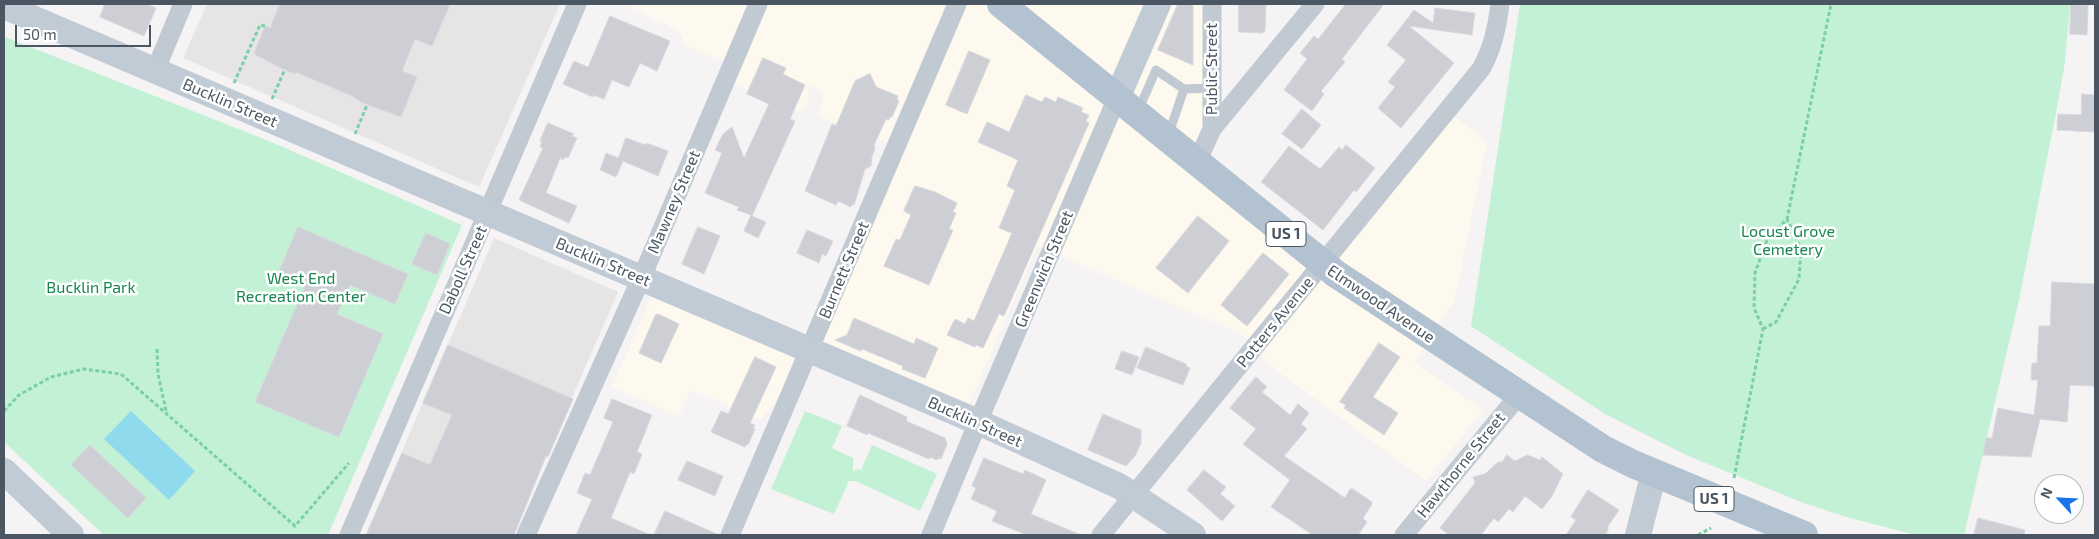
<!DOCTYPE html>
<style>
body{margin:0}
#map{position:relative;width:2099px;height:539px;overflow:hidden;background:#f5f3f3;font-family:"Exo 2",sans-serif}
canvas{display:block}
.frame{position:absolute;inset:0;border:5px solid #4a5661;pointer-events:none}
.north{position:absolute;left:2034px;top:474px;width:50px;height:50px;box-sizing:border-box;background:#fff;border:1px solid #b7bbc0;border-radius:50%;rotate:295deg;font-size:14px;font-weight:700;line-height:20px;text-align:center;color:#4a5661}
.north::after{content:'';display:block;margin:auto;width:18px;height:22px;background:#1a73e8;clip-path:polygon(50% 0,100% 100%,50% 72%,0 100%)}
.scale{position:absolute;left:15px;top:25px;width:136px;height:22px;box-sizing:border-box;border:2px solid #4a5661;border-top:0;padding-left:6px;font-size:15px;line-height:18px;white-space:nowrap;color:#4a5661;-webkit-text-stroke:4px #fff;paint-order:stroke}
</style>
<div id="map">
<canvas width="2099" height="539"></canvas>
<div class="frame"></div>
<div class="north">N</div>
<div class="scale">50 m</div>
</div>
<script>
const context = document.querySelector('canvas').getContext('2d');
context.lineJoin = 'round';
function fillPath(path, color) { context.fillStyle = color; context.fill(path, 'evenodd'); }
function trace(path, color, width, dash) { context.strokeStyle = color; context.lineWidth = width; context.lineCap = dash ? 'butt' : 'round'; context.setLineDash(dash || []); context.stroke(path); }
function label(font, color, halo, rows, align = 'center') {
  context.font = font + ' "Exo 2",sans-serif'; context.lineWidth = 5; context.setLineDash([]); context.textBaseline = 'middle'; context.strokeStyle = halo; context.fillStyle = color; for (const [text, x, y, turn = 0] of rows) {
    context.save(); context.translate(x, y); context.rotate((+turn || 0) * Math.PI / 180); context.textAlign = isNaN(turn) ? turn : align; if (halo) context.strokeText(text, 0, 0); context.fillText(text, 0, 0); context.restore();
  }
}
const commercial = new Path2D(`
 M623 4H1217L1219 113 1210 163 1327 260 1454 116 1487 142 1455 299 1415 363 1483 410 1426 481 1268 364 1242 334 1037 246 967 409 818 345 761 420 691 390 679 416 612 387 658 283 775 335 825 331 901 150 868 132 823 119 819 111 824 96 813 85 808 92 809 101 802 112 734 84 737 66 686 46 679 31Z`);
const education = new Path2D(`
 M207 4H560L479 187 183 58Z
 M494 238 618 292 512 535H366Z`);
const green = new Path2D(`
 M1520 4H2070L2065 62 2057 108 2019 300 1964 535H1916L1846 517 1801 502 1686 455 1605 414 1471 326Z
 M5 37 269 141 462 225 328 535H104L4 442V41Z
 M805 411 842 426 832 448 853 458V472L858 469 861 470 872 445 937 474 920 511 856 481H849L834 514 771 489Z`);
const water = new Path2D(`
 M131 411 195 471 169 500 104 439Z`);
const building = new Path2D(`
 M105 4H146L156 8 144 36 100 17Z
 M280 4H450L432 46 415 39 402 71 417 77 401 117 361 102 352 96 296 72 295 74 279 67 254 54 265 26 270 28Z
 M1178 4H1193V65L1158 50Z
 M1239 4H1266L1265 31 1262 33 1239 32Z
 M1346 4H1384L1342 59 1345 62 1321 91 1324 94 1312 111 1284 90 1307 59 1300 53 1314 36 1318 39Z
 M2071 5H2088L2087 35 2070 34Z
 M1435 8 1475 13 1472 35 1409 26 1454 63 1401 128 1378 108 1395 87 1388 82 1406 60 1387 45 1414 10 1433 23Z
 M610 16 670 41 657 71 640 63 629 87 612 80 604 99 593 95V97L563 84 574 61 588 67Z
 M969 51 990 60 967 114 946 105Z
 M763 58 786 68 783 74 805 85 790 119 795 121 752 216 766 222 758 238 744 231 751 215 737 210 739 207 705 193 722 153 715 150 723 134 732 127 744 158 769 104 747 94Z
 M870 74 876 87 898 96 897 100 899 101 892 117H890L889 120 886 119 874 145 875 149 872 156 871 166 865 169 854 205 852 204 851 207 838 201 836 205 805 191 832 124 836 126 855 81Z
 M2082 94 2095 95V132L2057 130 2058 114 2081 115Z
 M1026 95 1042 102 1045 97 1056 102 1058 97 1083 108 1081 112 1089 115 1086 121 1089 123 1004 316 999 314 983 348 976 345 975 347 947 335 955 319 965 324 968 318 974 321 1012 233 999 228 1015 190 1007 186 1018 160 978 142 987 122 1009 132Z
 M1302 109 1321 125 1302 149 1282 134Z
 M548 123 574 134 572 136 577 138 568 158 565 157 563 160 560 158 546 193 577 206 569 223 519 200 543 148 540 147 542 141H540Z
 M626 138 646 145 647 143 649 144 668 151 658 176 623 161 616 177 600 170 606 153 618 158Z
 M1346 145 1375 168 1356 192 1354 190 1323 230 1261 182 1289 146 1320 169 1339 147 1342 150Z
 M915 186 935 192 957 203 953 212 956 213 949 229 953 230 929 285 884 266 896 239 900 240 911 215 904 211Z
 M1198 216 1229 241 1188 293 1156 268Z
 M298 227 408 274 395 304 350 285 337 314 383 334 339 437 255 402 306 284 279 272Z
 M698 227 720 236 704 274 682 264Z
 M807 230 833 241 826 256 822 254 819 263 797 253Z
 M426 233 450 244 437 275 412 264Z
 M1263 253 1289 274 1247 326 1221 305Z
 M2052 282 2095 284V386L2070 385 2067 422 2040 419 2031 457 1983 455 1986 438H1992L1998 408 2034 415 2038 380H2031L2032 363H2037L2039 326H2050Z
 M658 314 679 324 661 363 639 353 655 316Z
 M854 318 914 344 916 338 938 348 925 378 902 369 903 366 862 349 861 351 835 340 847 335Z
 M1379 343 1400 357 1373 397 1398 413 1384 435 1344 408 1346 405 1340 402Z
 M448 345 573 399 548 457 546 456 514 535H366L402 453 430 465 452 415 423 403Z
 M1146 347 1186 364V366L1190 368 1183 385 1137 368Z
 M1122 351 1139 357 1132 375 1115 369Z
 M755 357 776 367 750 423 755 425 753 428 755 429 748 445 747 444 745 447 711 432 721 411 728 414Z
 M1256 377 1267 387 1262 392 1290 415 1298 404 1309 413 1301 424 1307 429 1284 456 1345 498 1350 489H1353L1372 502V504L1363 518 1367 522 1358 535H1313L1271 507 1290 480 1243 444 1256 429 1230 408Z
 M860 395 907 417 906 421 945 438 947 444 941 459 939 458 937 460 930 457 929 459 868 433 867 435 847 426Z
 M612 399 652 415 637 452 642 454 634 474 630 472 611 518 651 535H576L592 499 577 493 585 473 590 475 613 422 604 418Z
 M1103 414 1141 430V443L1135 456 1126 466 1088 450Z
 M90 445 146 498 128 518 71 465Z
 M1507 455 1515 461 1527 455 1540 460 1542 457 1563 474 1552 496 1542 509 1525 496 1513 512 1509 509 1498 522 1494 518 1481 535H1449L1440 528 1475 483 1473 477 1485 474 1498 462H1502Z
 M984 458 1023 474 1025 470 1046 480 1031 514 1081 535H1027L992 521 997 511 971 499 976 488 972 486Z
 M687 461 723 476 715 496 678 480Z
 M1204 470 1226 487 1220 494 1235 506 1222 521 1187 490Z
 M1588 490 1619 510 1608 526V530L1605 535H1566L1576 520 1571 517Z
 M665 511 719 535H654Z
 M1978 518 2025 530 2024 535H1974Z`);
const path = new Path2D(`
 M234 83 260 25 265 26
 M272 99 285 69
 M355 134 367 105
 M1763 329 1776 322 1799 279 1801 249 1787 219
 M157 349 158 374 167 415
 M4 411 19 395 51 377 84 369 121 374 295 526 349 463
 M1734 478 1763 329 1754 308 1755 273 1767 240 1787 219 1831 4
 M1698 535 1711 528`);
const lane = new Path2D(`
 M1184 89 1212 88
 M1138 111 1156 70 1184 89 1168 136`);
const street = new Path2D(`
 M155 71 183 4
 M1212 129 1315 4
 M1197 162 1212 129V4
 M349 535 577 4
 M526 535 647 265 758 4
 M730 535 957 4
 M931 535 978 422 1117 98
 M1101 535 1481 69C1493 48 1497 27 1500 4
 M1404 535 1519 395`);
const secondary = new Path2D(`
 M4 6 978 422 1119 486 1193 535
 M1117 98 1158 4
 M4 471 71 535
 M1638 535 1654 473`);
const primary = new Path2D(`
 M1001 4 1336 274 1603 449 1633 464 1804 535`);
const shields = [
 [1286,234,40],
 [1714,499,40]
];
const shieldNames = [
 ["US 1",1286,234],
 ["US 1",1714,499]
];
const streetNames = [
 ["Public Street",1212,69,-90],
 ["Bucklin Street",230,103,23],
 ["Mawney Street",674,202,-67],
 ["Bucklin Street",603,262,23],
 ["Greenwich Street",1044,269,-67],
 ["Daboll Street",463,270,-66],
 ["Burnett Street",844,270,-67],
 ["Elmwood Avenue",1381,304,34],
 ["Potters Avenue",1275,322,-51],
 ["Bucklin Street",975,422,24],
 ["Hawthorne Street",1461,465,-51]
];
const parkNames = [
 ["Locust Grove",1788,232],
 ["Cemetery",1788,250],
 ["West End",301,279],
 ["Recreation Center",301,297],
 ["Bucklin Park",91,288]
];
fillPath(commercial, '#fdf9ef');
fillPath(education, '#e6e4e5');
fillPath(green, '#c3f1d5');
fillPath(water, '#90daee');
fillPath(building, '#cdcfd5');
trace(building, '#d7d9de', 1);
trace(path, '#7ad0a6', 3, [4, 2.5]);
trace(lane, '#c1cad2', 9);
trace(street, '#c1cad2', 19);
trace(secondary, '#c1cbd6', 26);
trace(primary, '#b3c2d1', 28);
for (const [x, y, w] of shields) { const box = new Path2D(); box.roundRect(x - w / 2, y - 12.5, w, 25, 4); context.fillStyle = '#fff'; context.fill(box); trace(box, '#4a5661', 1); }
label('bold 15px', '#4a5661', null, shieldNames);
label('16px', '#4a5661', '#fff', streetNames);
label('16px', '#17864f', '#fff', parkNames);
</script>
